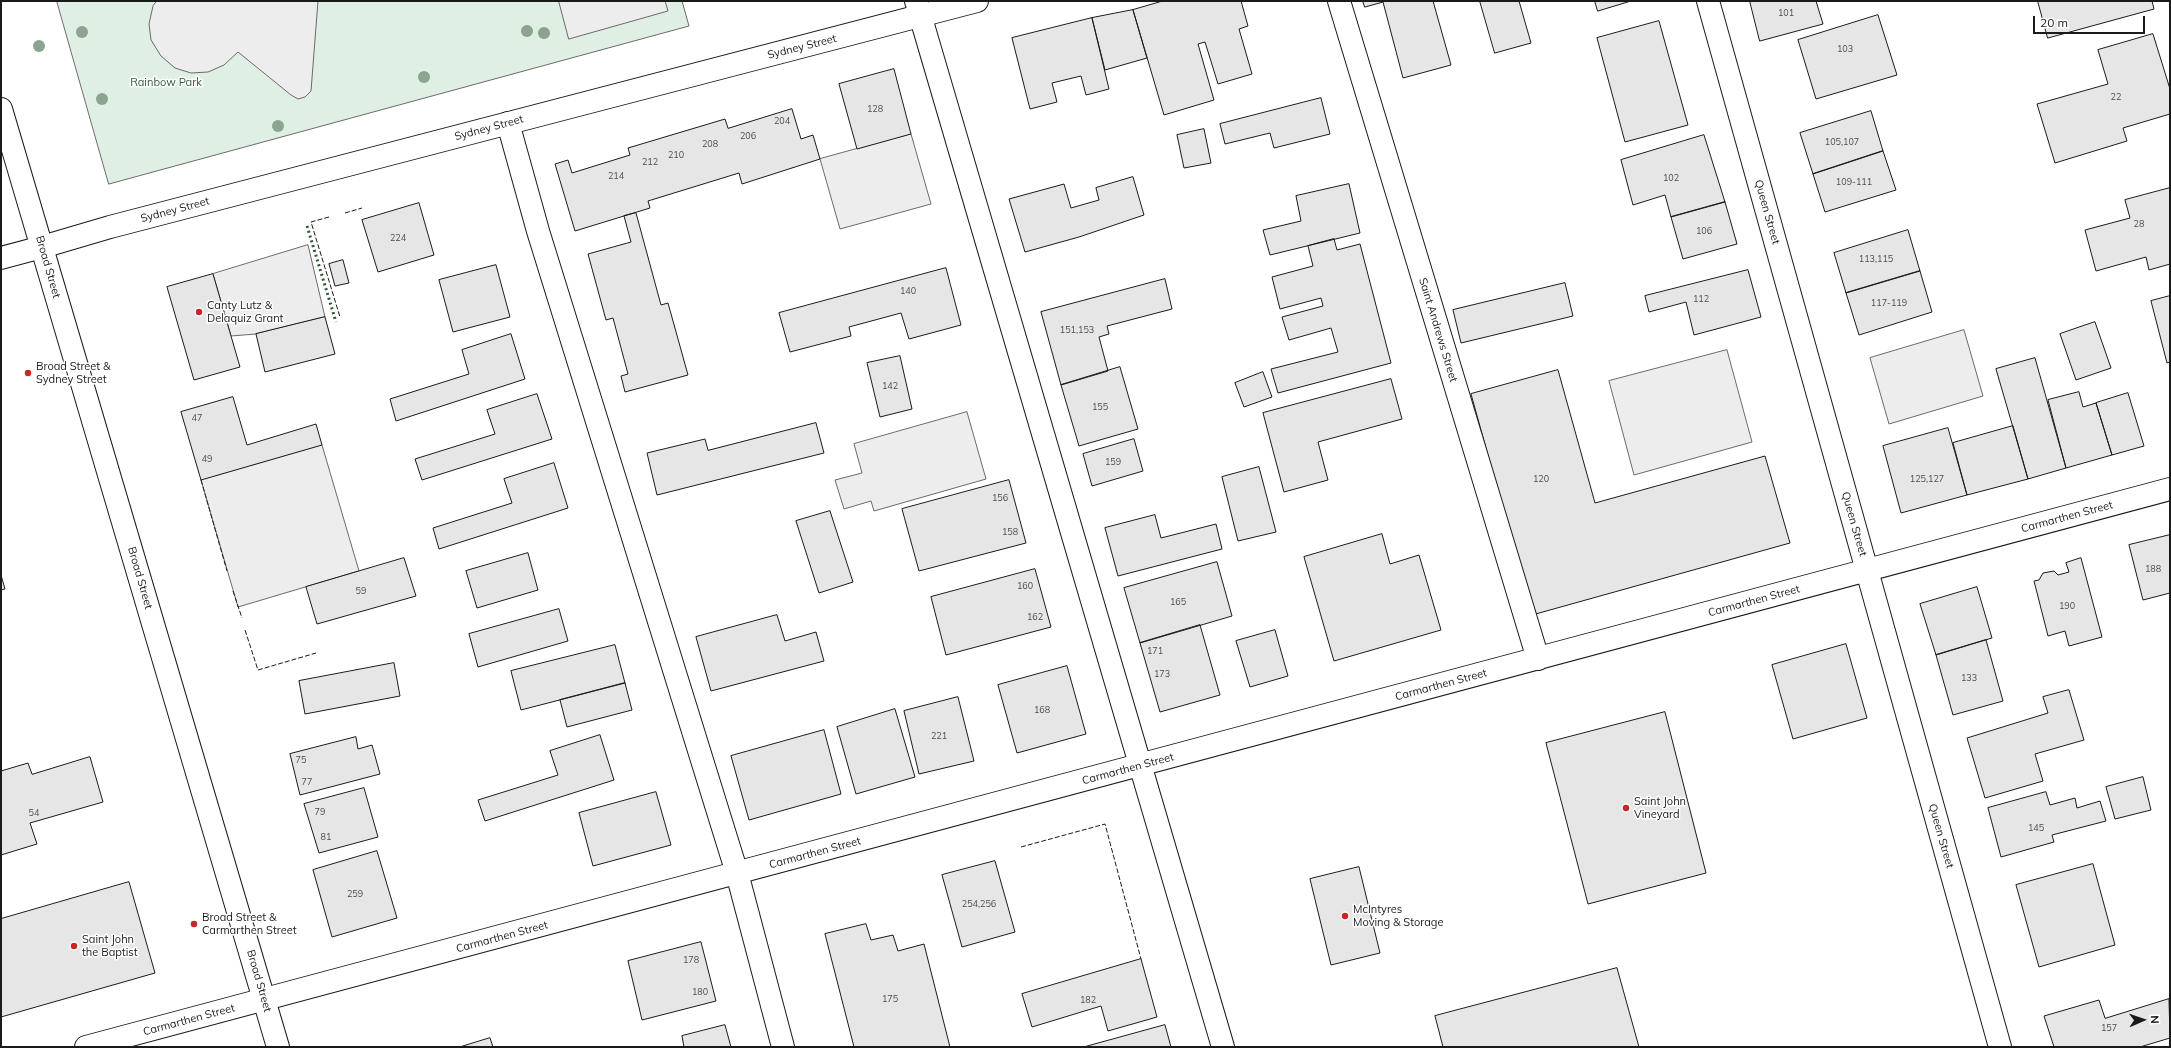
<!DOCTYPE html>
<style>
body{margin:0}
#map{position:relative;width:2171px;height:1048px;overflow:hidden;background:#fff;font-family:Mulish,sans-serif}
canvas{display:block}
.frame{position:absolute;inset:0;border:2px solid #1a1a1a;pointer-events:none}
.north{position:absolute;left:2123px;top:1000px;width:40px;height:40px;-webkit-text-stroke:3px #fff;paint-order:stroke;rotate:88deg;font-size:11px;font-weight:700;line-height:16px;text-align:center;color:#1a1a1a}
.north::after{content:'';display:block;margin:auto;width:14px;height:18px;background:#1a1a1a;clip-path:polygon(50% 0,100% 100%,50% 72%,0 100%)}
.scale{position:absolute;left:2033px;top:16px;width:112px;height:18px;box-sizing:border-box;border:2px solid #1a1a1a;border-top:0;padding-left:5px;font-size:12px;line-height:14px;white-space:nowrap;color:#1a1a1a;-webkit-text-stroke:3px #fff;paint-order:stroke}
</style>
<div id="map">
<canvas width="2171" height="1048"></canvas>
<div class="frame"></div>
<div class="north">N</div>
<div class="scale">20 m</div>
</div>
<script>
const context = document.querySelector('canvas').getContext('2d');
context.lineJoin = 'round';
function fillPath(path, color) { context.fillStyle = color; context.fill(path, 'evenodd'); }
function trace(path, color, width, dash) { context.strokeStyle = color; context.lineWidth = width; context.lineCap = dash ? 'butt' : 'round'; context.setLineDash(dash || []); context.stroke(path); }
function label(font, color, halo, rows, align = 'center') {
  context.font = font + ' Mulish,sans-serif'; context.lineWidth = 3; context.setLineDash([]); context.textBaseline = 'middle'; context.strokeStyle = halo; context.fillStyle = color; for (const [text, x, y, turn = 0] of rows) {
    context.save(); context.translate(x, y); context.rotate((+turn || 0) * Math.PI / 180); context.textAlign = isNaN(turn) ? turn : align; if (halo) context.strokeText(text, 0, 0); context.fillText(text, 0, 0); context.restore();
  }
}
const green = new Path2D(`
 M57 1H682L689 26 109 184Z`);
const parking = new Path2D(`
 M157 1H318L311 91 305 97 298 99 291 95 238 52 224 65 208 72 191 73 175 68 161 56 151 40 149 24 153 6Z
 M559 1H665L668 11 569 39Z
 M911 134 931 204 840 229 820 159Z
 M308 245 325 317 256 334 231 336 213 274Z
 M1964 330 1983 396 1889 424 1870 358Z
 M1727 350 1752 442 1634 475 1609 381Z
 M967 412 986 479 874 511 871 501 844 509 835 480 862 473 854 444Z
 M322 445 359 571 238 607 201 480Z`);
const building = new Path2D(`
 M1163 1H1241L1248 26 1239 29 1252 74 1218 84 1205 42 1198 44 1214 100 1164 115 1133 10Z
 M1363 1H1433L1451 65 1403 78 1383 2 1365 7Z
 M1480 1H1519L1531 43 1495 53Z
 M1595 1H1631L1598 11Z
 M1750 1H1816L1823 24 1760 41Z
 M2038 1H2152L2154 9 2048 38Z
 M1133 10 1147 58 1105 70 1092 18Z
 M1878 15 1897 75 1816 99 1798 40Z
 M1092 18 1109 89 1086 95 1081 76 1052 83 1057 102 1030 109 1012 38Z
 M1659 21 1688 125 1625 142 1597 38Z
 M2153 34 2170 89V114L2123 128 2127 141 2055 163 2037 104 2108 84 2098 50Z
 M894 69 911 134 857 149 839 84Z
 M1321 98 1330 134 1274 148 1270 133 1225 144 1220 124Z
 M792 109 801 139 813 135 820 159 742 184 739 173 648 201 650 208 575 231 555 164 568 160 572 173 630 155 628 148 725 119 728 128Z
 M1871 111 1883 151 1813 174 1800 133Z
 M1204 129 1211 163 1184 168 1177 135Z
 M1704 135 1725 202 1671 217 1665 195 1633 205 1621 160Z
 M1883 151 1896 190 1825 212 1813 174Z
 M1133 177 1144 215 1079 237 1025 252 1009 199 1064 184 1071 208 1099 200 1096 188Z
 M1349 184 1360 233 1270 255 1263 230 1301 221 1296 196Z
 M2170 188V264L2149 270 2146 257 2096 271 2085 230 2130 218 2125 200Z
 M1725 202 1737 244 1683 259 1671 217Z
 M419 203 434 255 378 272 362 220Z
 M636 213 661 305 668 303 688 375 625 392 621 376 628 374 613 318 606 320 588 254 631 242 624 216Z
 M1908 230 1920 271 1846 293 1834 253Z
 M1334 239 1337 250 1360 244 1391 363 1278 393 1271 369 1338 352 1331 328 1289 340 1282 317 1323 306 1321 298 1280 309 1272 277 1313 266 1308 246Z
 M343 260 349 283 335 286 329 264Z
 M496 265 510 317 453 332 439 280Z
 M946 268 961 325 909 339 901 313 849 327 851 336 790 352 779 313Z
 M1748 270 1761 317 1694 335 1686 302 1649 312 1645 296Z
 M1920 271 1932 312 1859 335 1846 293Z
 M213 274 240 367 194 380 167 287Z
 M1165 279 1172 309 1107 326 1109 334 1099 337 1108 371 1061 385 1041 312Z
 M1565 283 1573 316 1461 343 1453 310Z
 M2170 296V362L2167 363 2151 301Z
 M325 317 335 354 265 372 256 334Z
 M2095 322 2111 368 2076 380 2060 334Z
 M511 334 525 379 396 421 390 399 469 374 462 350Z
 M900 356 912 409 880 417 867 363Z
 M2035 358 2066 468 2028 479 1996 369Z
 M1120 367 1138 429 1079 446 1061 385Z
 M1558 370 1595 503 1765 456 1790 543 1532 615 1471 394Z
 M1263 372 1272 397 1244 407 1235 383Z
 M1391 379 1402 419 1318 442 1328 480 1284 492 1263 413Z
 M2079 392 2083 407 2096 403 2112 455 2066 468 2048 400Z
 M2128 393 2144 446 2112 455 2096 403Z
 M537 394 552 439 422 480 415 459 495 434 487 410Z
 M233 397 247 445 316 424 322 445 201 480 181 412Z
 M816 423 824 453 657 495 647 453 705 439 708 450Z
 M2013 426 2028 479 1967 495 1953 443Z
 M1948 428 1967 495 1901 513 1883 446Z
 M1134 439 1143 471 1092 486 1083 454Z
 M554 463 568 508 439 549 433 528 512 503 504 479Z
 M1259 467 1276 532 1238 541 1222 477Z
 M1009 480 1026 543 919 571 902 509Z
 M830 511 853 582 819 593 796 521Z
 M1155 515 1161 538 1216 524 1222 549 1118 576 1105 528Z
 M1382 534 1390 564 1419 555 1441 630 1334 661 1304 557Z
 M2170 535V593L2143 600 2129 545Z
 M528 553 538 590 477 608 466 571Z
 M404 558 416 596 317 624 306 587Z
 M2081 558 2102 637 2069 646 2065 631 2048 636 2034 581 2039 580 2043 573 2054 571 2058 575 2069 572 2066 563Z
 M1217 562 1232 616 1140 643 1124 588Z
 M1035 569 1051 627 946 655 931 597Z
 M1 575 5 589 1 590Z
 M1977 587 1992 638 1936 655 1920 604Z
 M559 609 568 641 478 667 469 634Z
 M777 615 785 641 816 632 824 661 711 691 696 637Z
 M1200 625 1220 695 1160 712 1140 643Z
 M1275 630 1288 676 1250 687 1236 641Z
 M1986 640 2003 701 1953 715 1936 655Z
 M1846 644 1867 718 1793 739 1772 665Z
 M615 645 625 683 521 710 511 671Z
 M394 663 400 696 305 714 299 681Z
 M1067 666 1086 734 1017 753 998 685Z
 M625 683 632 710 567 727 560 700Z
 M2069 690 2084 740 2035 754 2043 781 1985 798 1967 738 2048 713 2043 697Z
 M958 697 974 761 919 774 904 711Z
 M895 709 915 777 856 794 837 727Z
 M1665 712 1706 873 1588 904 1546 743Z
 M824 730 841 794 749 820 731 756Z
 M600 735 614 780 485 821 478 800 558 775 550 751Z
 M356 737 358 749 372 745 380 774 300 795 290 754Z
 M90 757 103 802 30 823 37 844 1 855V771L28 763 32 774Z
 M2143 777 2151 810 2115 819 2106 787Z
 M364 788 378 837 319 853 304 804Z
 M656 792 671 845 593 866 579 813Z
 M2046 792 2050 805 2075 798 2077 808 2100 801 2106 821 2052 835 2054 842 2001 857 1988 808Z
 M377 851 397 918 332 937 313 870Z
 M995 861 1015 932 962 947 942 875Z
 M2093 864 2115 945 2039 967 2016 885Z
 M1359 867 1380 953 1331 965 1310 879Z
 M129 882 155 973 1 1017V919Z
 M866 924 871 940 893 935 898 951 924 944 950 1047H854L825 934Z
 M701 942 716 1001 642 1020 628 961Z
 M1141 959 1157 1017 1108 1031 1101 1006 1032 1027 1022 994Z
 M1617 968 1639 1047H1443L1435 1016Z
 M2169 999 2170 1038 2140 1047H2054L2044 1016 2099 1000 2105 1018Z
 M725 1025 731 1047H684L682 1036Z
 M1165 1025 1171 1047H1084Z
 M490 1038 493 1047H460Z`);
const minor = new Path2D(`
 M916 1 1223 1047
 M1339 1 1538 659
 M1708 1 2000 1047
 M508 123 538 231 737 873 783 1047
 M1 258 42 247
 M86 1047 2170 489`);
const tertiary = new Path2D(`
 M42 247 110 227 977 1`);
const secondary = new Path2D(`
 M1 109 278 1047`);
const hedge = new Path2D(`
 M307 226 336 322`);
const fence = new Path2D(`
 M345 213 362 208
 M329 217 311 222 340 317
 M201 480 227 571
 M233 591 242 618
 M245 630 258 670 316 653
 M1021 847 1105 824 1141 959`);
const trees = [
 [527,31],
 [82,32],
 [544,33],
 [39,46],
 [424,77],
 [102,99],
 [278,126]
];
const markers = [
 [199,312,4,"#c62828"],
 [28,373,4,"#c62828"],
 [1626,808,4,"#c62828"],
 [1345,916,4,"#c62828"],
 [194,924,4,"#c62828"],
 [74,946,4,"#c62828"]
];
const numberNames = [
 ["101",1786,13],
 ["103",1845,49],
 ["22",2116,97],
 ["128",875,109],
 ["204",782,121],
 ["206",748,136],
 ["105,107",1842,142],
 ["208",710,144],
 ["210",676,155],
 ["212",650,162],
 ["214",616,176],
 ["102",1671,178],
 ["109-111",1854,182],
 ["28",2139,224],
 ["106",1704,231],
 ["224",398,238],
 ["113,115",1876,259],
 ["140",908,291],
 ["112",1701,299],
 ["117-119",1889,303],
 ["151,153",1077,330],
 ["142",890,386],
 ["155",1100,407],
 ["47",197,418],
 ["49",207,459],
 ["159",1113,462],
 ["120",1541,479],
 ["125,127",1927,479],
 ["156",1000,498],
 ["158",1010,532],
 ["188",2153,569],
 ["160",1025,586],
 ["59",361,591],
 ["165",1178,602],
 ["190",2067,606],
 ["162",1035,617],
 ["171",1155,651],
 ["173",1162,674],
 ["133",1969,678],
 ["168",1042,710],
 ["221",939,736],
 ["75",301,760],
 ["77",307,782],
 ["79",320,812],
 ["54",34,813],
 ["145",2036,828],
 ["81",326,837],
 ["259",355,894],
 ["254,256",979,904],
 ["178",691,960],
 ["180",700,992],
 ["175",890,999],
 ["182",1088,1000],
 ["157",2109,1028]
];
const streetNames = [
 ["Sydney Street",802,47,-14],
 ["Sydney Street",489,128,-15],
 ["Sydney Street",175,210,-15],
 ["Queen Street",1767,212,74],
 ["Broad Street",48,267,74],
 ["Saint Andrews Street",1438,330,73],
 ["Carmarthen Street",2067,517,-15],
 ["Queen Street",1854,524,74],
 ["Broad Street",140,578,74],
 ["Carmarthen Street",1754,601,-15],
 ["Carmarthen Street",1441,685,-15],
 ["Carmarthen Street",1128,769,-15],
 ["Queen Street",1941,836,74],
 ["Carmarthen Street",815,853,-15],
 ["Carmarthen Street",502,937,-15],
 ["Broad Street",259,981,74],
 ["Carmarthen Street",189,1020,-15]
];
const parkNames = [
 ["Rainbow Park",166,83]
];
const poiNames = [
 ["Canty Lutz &",207,306],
 ["Delaquiz Grant",207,319],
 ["Broad Street &",36,367],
 ["Sydney Street",36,380],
 ["Saint John",1634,802],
 ["Vineyard",1634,815],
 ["McIntyres",1353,910],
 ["Moving & Storage",1353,923],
 ["Broad Street &",202,918],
 ["Carmarthen Street",202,931],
 ["Saint John",82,940],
 ["the Baptist",82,953]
];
fillPath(green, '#e0efe3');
trace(green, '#6a6a6a', 1);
fillPath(parking, '#ededed');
trace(parking, '#6a6a6a', 1);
fillPath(building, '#e6e6e6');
trace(building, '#1a1a1a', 1);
trace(minor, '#1a1a1a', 24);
trace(tertiary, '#1a1a1a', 24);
trace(secondary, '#1a1a1a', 24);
trace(minor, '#fff', 22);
trace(tertiary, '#fff', 22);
trace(secondary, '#fff', 22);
trace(hedge, '#2b5a34', 3, [2, 3]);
trace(fence, '#1a1a1a', 1, [5, 2]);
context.fillStyle = '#8aa48f';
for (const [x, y] of trees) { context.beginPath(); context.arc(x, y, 6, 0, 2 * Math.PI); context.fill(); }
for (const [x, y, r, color] of markers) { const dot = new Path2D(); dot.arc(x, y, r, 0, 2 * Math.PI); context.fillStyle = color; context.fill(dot); trace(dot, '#fff', 1.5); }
label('9px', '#4d4d4d', null, numberNames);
label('11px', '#1a1a1a', '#fff', streetNames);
label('11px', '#2b5a34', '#fff', parkNames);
label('11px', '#1a1a1a', '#fff', poiNames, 'left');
</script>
